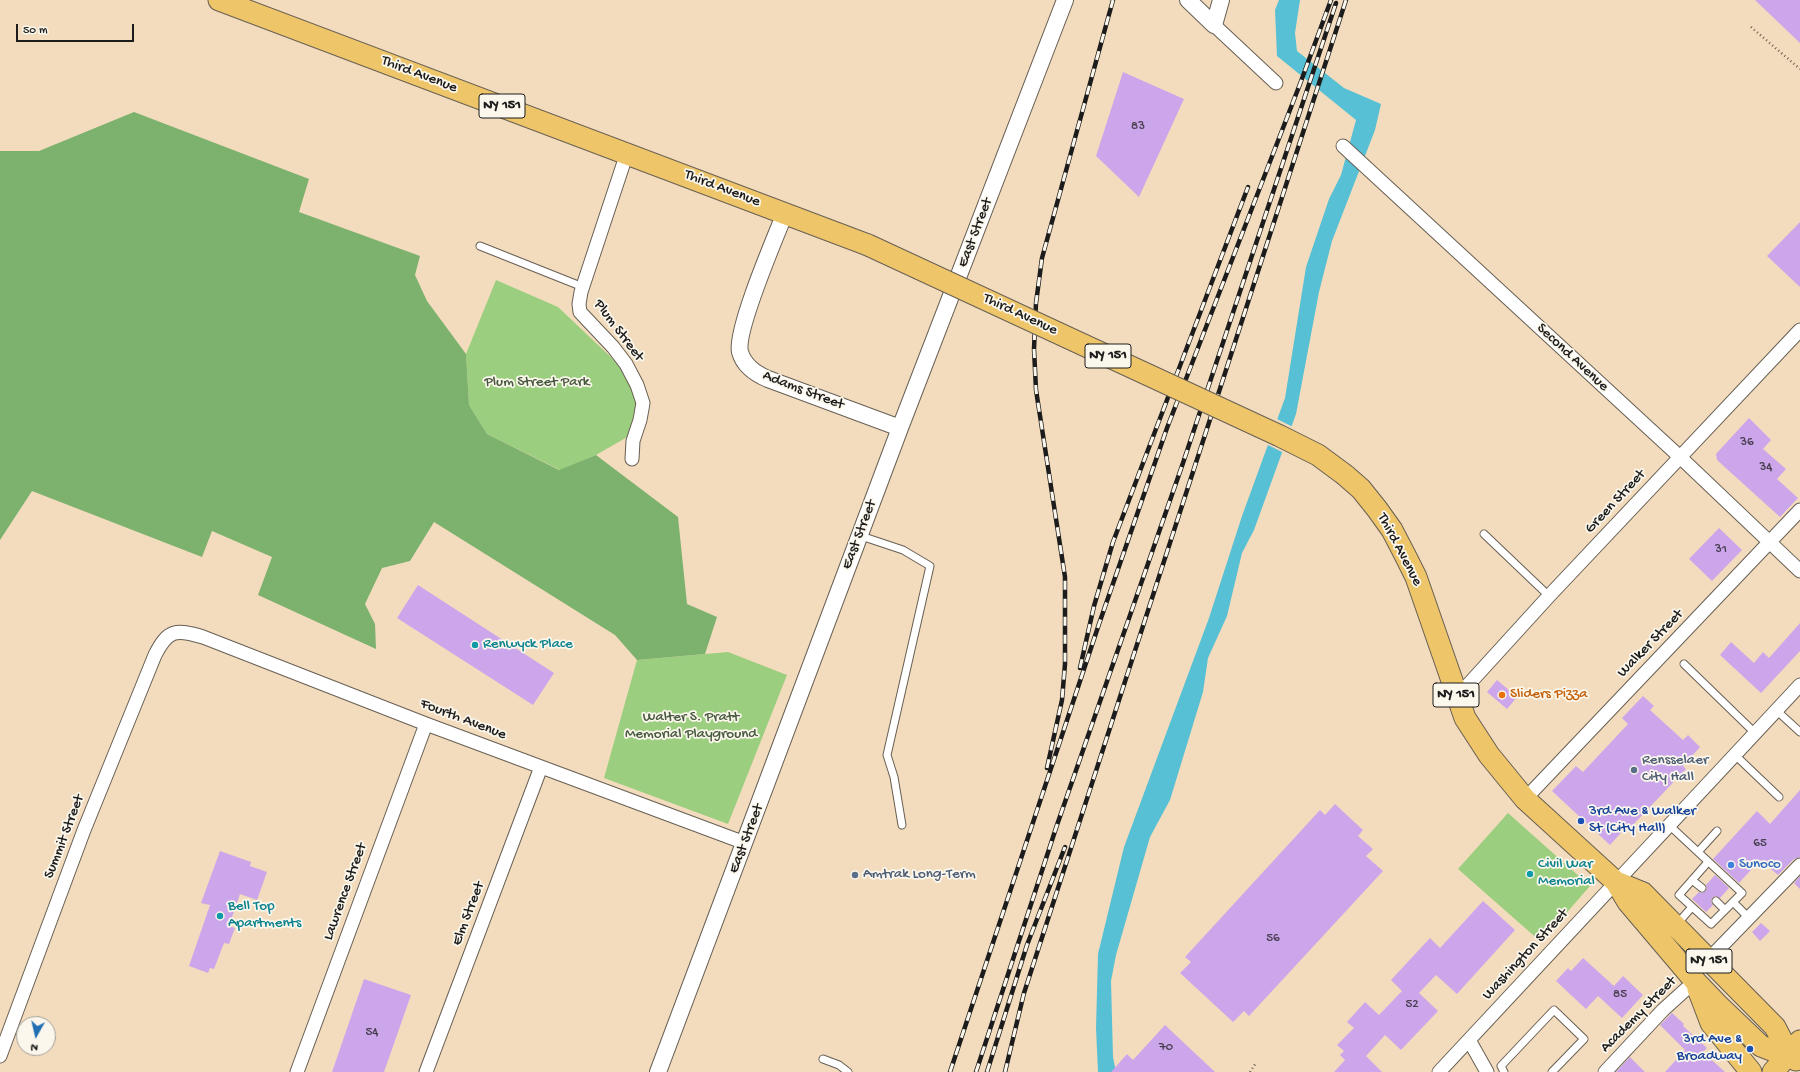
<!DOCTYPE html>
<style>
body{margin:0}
#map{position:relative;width:1800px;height:1072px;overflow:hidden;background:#f3dcbd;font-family:"Gochi Hand",sans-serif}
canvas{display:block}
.north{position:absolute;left:16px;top:1016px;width:40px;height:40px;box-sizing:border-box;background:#fbf7ec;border:1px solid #a29f99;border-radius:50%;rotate:188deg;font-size:11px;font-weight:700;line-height:16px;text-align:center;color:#1c1c1c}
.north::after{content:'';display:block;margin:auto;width:14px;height:18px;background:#1f6fb2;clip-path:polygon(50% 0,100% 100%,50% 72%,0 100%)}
.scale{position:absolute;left:16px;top:24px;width:118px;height:18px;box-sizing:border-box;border:2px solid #1c1c1c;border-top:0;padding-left:5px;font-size:12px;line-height:14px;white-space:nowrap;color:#1c1c1c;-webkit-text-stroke:3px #fbf7ec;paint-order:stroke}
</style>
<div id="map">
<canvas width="1800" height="1072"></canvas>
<div class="north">N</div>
<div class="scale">50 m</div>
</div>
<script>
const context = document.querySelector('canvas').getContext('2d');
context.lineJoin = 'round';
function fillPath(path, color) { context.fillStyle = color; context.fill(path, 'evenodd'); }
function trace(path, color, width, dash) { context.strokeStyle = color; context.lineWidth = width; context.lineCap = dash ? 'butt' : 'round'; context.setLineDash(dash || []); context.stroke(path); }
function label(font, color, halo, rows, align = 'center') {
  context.font = font + ' "Gochi Hand",sans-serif'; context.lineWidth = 3.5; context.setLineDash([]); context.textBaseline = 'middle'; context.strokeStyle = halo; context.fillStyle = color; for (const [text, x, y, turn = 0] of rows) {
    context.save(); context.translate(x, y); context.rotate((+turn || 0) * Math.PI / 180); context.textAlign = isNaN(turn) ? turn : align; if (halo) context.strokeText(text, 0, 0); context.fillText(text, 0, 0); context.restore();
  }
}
const green = new Path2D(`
 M496 280 558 307 615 361 629 380 637 406 629 436 596 455 560 470 487 434 469 405 466 354Z
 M728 652 787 675 728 824 604 778 637 660Z
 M1508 813 1590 886 1541 942 1458 869Z`);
const forest = new Path2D(`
 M134 112 309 179 299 212 420 256 415 275 427 301 466 354 469 405 487 434 559 470 596 455 678 517 687 604 717 617 705 654 637 660 615 635 434 522 410 561 382 568 365 604 375 624 376 649 258 595 272 557 212 531 202 557 32 491 0 540V151H39Z`);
const water = new Path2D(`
 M1279 0H1300L1295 33 1297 51 1344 88 1381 104 1375 130 1332 241 1319 292 1296 414 1254 530 1242 553 1227 616 1208 658 1203 692 1170 800 1150 837 1116 955 1111 981 1113 1057 1116 1072H1098L1096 1028 1098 954 1124 847 1209 618 1242 516 1285 398 1306 267 1329 199 1341 175 1356 120 1277 56 1275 10Z`);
const pier = new Path2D(`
 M1275 418 1293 427 1284 453 1266 444Z`);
const building = new Path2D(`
 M1755 0H1800V43Z
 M1123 72 1184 99 1139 197 1096 156Z
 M1800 222V287L1767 256Z
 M1749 418 1771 440 1763 449 1786 469 1777 479 1798 498 1780 517 1717 460 1716 454Z
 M1719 528 1742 550 1712 581 1689 559Z
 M418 585 554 673 533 705 397 618Z
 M1800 623V651L1761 693 1720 655 1731 642 1754 663 1763 652 1769 658Z
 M1497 680 1517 697 1507 709 1487 692Z
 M1643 696 1654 706 1650 710 1683 740 1688 735 1700 747 1683 766 1686 769 1629 829 1627 826 1610 845 1552 791 1576 766 1583 772 1628 724 1622 718Z
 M1800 790V857L1794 859 1778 875 1760 860 1739 883 1713 859 1757 811 1770 824Z
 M1335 804 1363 830 1358 836 1373 849 1366 856 1383 871 1249 1016 1244 1011 1233 1022 1180 973 1191 962 1185 957 1320 810 1325 815Z
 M220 851 251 862 250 866 267 872 257 900 240 894 229 926 235 928 229 944 224 943 214 969 210 968 208 973 189 966 210 905 201 903Z
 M1715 875 1729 888 1720 898 1715 896 1712 898 1711 902 1713 905 1706 912 1692 899 1699 892 1702 893 1706 891 1707 888 1706 885Z
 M1800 876V889L1794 883Z
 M1483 901 1515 930 1457 994 1436 975 1419 993 1438 1011 1401 1050 1385 1035 1366 1056 1382 1072H1334L1345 1060 1340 1055 1344 1051 1337 1045 1354 1028 1347 1022 1365 1002 1379 1015 1402 991 1391 980 1430 938 1440 948Z
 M1761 923 1770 931 1760 941 1752 932Z
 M1583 958 1614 986 1623 976 1643 995 1622 1018 1598 996 1586 1009 1556 981 1568 968 1571 971Z
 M364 979 411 995 384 1072H332Z
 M1672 1013 1684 1024 1683 1026 1707 1048 1703 1052 1725 1072H1665L1685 1050 1660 1025Z
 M1165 1025 1215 1072H1111L1127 1054 1133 1060Z
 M1630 1057 1645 1072H1616Z`);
const path = new Path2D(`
 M1751 27 1800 69
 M1250 1072 1256 1063`);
const service = new Path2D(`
 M480 246 583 287
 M1484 534 1549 596
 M861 536 903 550 930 566 887 755 894 777 902 825
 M1684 664 1755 733
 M1776 710 1800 732
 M1735 755 1779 797
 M1669 825 1742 893 1711 924 1679 895 1708 862
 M1698 852 1717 831
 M1692 880 1702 888
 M1716 901 1725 910
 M1733 902 1749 918
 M1677 924 1692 907
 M823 1059 839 1065 848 1072
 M1504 1072 1501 1066 1554 1010 1584 1039 1552 1072`);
const minor = new Path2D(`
 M1214 25 1276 83
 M1343 146 1680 457 1800 571
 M627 153 581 292 579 304 580 312 613 347 626 364 637 385 643 403 640 420 633 441 632 459
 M1457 697 1549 596 1800 330
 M1525 799 1800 510
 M1708 960 1800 865
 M1469 1040 1487 1072
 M0 1056 84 830 155 655C168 629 176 629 203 637L426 724 745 843
 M297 1072 426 724
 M426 1072 541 767
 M1439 1072 1800 685
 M1605 1072 1663 1010 1695 981`);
const tertiary = new Path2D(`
 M1188 0 1214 25 1221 0
 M785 213C775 238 735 331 740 352 744 366 756 374 768 379L900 428
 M658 1072 900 428 1065 0`);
const primary = new Path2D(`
 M219 0 868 245
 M1345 475 1361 489 1377 509 1392 530 1405 555 1416 577 1465 718 1489 755 1525 799 1616 882 1628 902 1695 981 1717 1004 1761 1046 1779 1053 1789 1054
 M1616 882 1643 893 1775 1027 1789 1054 1796 1060
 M1698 989 1711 1023 1751 1072
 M1773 1072 1800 1041`);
const rail = new Path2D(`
 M1080 668 1094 606 1113 542 1248 187
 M1047 768 1062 700 1065 664V577L1036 390 1034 349 1036 303 1042 258 1113 0
 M950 1072 1099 624 1167 428 1300 84 1331 0
 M976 1072 1057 825 1183 463 1336 3
 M987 1072 1027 945 1065 847
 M1005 1072 1024 993 1346 0`);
const primaryBridge = new Path2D(`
 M868 245 1280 436 1318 455 1345 475`);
const markers = [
 [475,645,4,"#0f9aa8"],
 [1502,695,4,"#e8710a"],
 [1634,770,4,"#5c6f8a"],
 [1581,821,4,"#1a4fb4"],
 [1731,865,4,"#3f7fe0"],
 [1530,874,4,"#0f9aa8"],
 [855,875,4,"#5c6f8a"],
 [220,916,4,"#0f9aa8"],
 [1750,1049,4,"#1a4fb4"]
];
const numberNames = [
 ["83",1138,127],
 ["36",1747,443],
 ["34",1766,468],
 ["31",1721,550],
 ["65",1760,844],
 ["56",1273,939],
 ["85",1620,995],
 ["52",1412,1005],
 ["54",372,1033],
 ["70",1166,1048]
];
const shields = [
 [502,106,46],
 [1108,356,46],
 [1456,695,46],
 [1709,961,46]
];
const shieldNames = [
 ["NY 151",502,106],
 ["NY 151",1108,356],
 ["NY 151",1456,695],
 ["NY 151",1709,961]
];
const streetNames = [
 ["Third Avenue",419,75,21],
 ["Third Avenue",722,189,21],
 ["East Street",976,233,-69],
 ["Third Avenue",1020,315,25],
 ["Plum Street",618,331,53],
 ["Second Avenue",1572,358,43],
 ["Adams Street",803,391,21],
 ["Green Street",1616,502,-47],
 ["East Street",860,535,-69],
 ["Third Avenue",1399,550,62],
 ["Walker Street",1651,644,-46],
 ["Fourth Avenue",463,720,21],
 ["Summit Street",65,837,-69],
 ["East Street",747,839,-69],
 ["Lawrence Street",346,892,-70],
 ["Elm Street",469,914,-69],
 ["Washington Street",1526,955,-47],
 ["Academy Street",1639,1015,-45]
];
const parkNames = [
 ["Plum Street Park",537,383],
 ["Walter S. Pratt",691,718],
 ["Memorial Playground",691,735]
];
const cultureNames = [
 ["Renwyck Place",483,645],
 ["Civil War",1538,865],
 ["Memorial",1538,882],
 ["Bell Top",228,907],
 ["Apartments",228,924]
];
const foodNames = [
 ["Sliders Pizza",1510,695]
];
const serviceNames = [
 ["Rensselaer",1642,761],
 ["City Hall",1642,778],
 ["Amtrak Long-Term",863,875]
];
const transitNames = [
 ["3rd Ave & Walker",1589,812],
 ["St (City Hall)",1589,829],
 ["3rd Ave &",1742,1040,"right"],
 ["Broadway",1742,1057,"right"]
];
const shopNames = [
 ["Sunoco",1739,865]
];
fillPath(green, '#9bce7f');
fillPath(forest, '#7cb16e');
fillPath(water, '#57c0d4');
fillPath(pier, '#f3dcbd');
fillPath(building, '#cca6eb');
trace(service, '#675f54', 9);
trace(minor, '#675f54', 15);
trace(tertiary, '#675f54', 18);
trace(primary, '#675f54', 23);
trace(path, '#675f54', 2.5, [1, 3]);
trace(service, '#fff', 7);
trace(minor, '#fff', 13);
trace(tertiary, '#fff', 16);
trace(primary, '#eec569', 21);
trace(rail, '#1c1c1c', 4.5);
trace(rail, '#fbf7ec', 3, [9]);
trace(primaryBridge, '#675f54', 23, []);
trace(primaryBridge, '#eec569', 21);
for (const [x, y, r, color] of markers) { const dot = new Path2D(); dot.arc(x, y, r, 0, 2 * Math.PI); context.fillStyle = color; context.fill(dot); trace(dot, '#fbf7ec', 1.5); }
label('13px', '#483e50', null, numberNames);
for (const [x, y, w] of shields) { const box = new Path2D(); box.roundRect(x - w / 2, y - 12, w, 24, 3); context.fillStyle = '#fbf7ec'; context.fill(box); trace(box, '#1c1c1c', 1); }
label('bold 14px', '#1c1c1c', null, shieldNames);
label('15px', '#1c1c1c', '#fbf7ec', streetNames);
label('15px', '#485a3f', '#fbf7ec', parkNames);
label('15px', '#0d838f', '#fbf7ec', cultureNames, 'left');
label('15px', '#c56008', '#fbf7ec', foodNames, 'left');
label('15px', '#4e5e75', '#fbf7ec', serviceNames, 'left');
label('15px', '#164399', '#fbf7ec', transitNames, 'left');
label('15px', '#366cbe', '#fbf7ec', shopNames, 'left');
</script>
